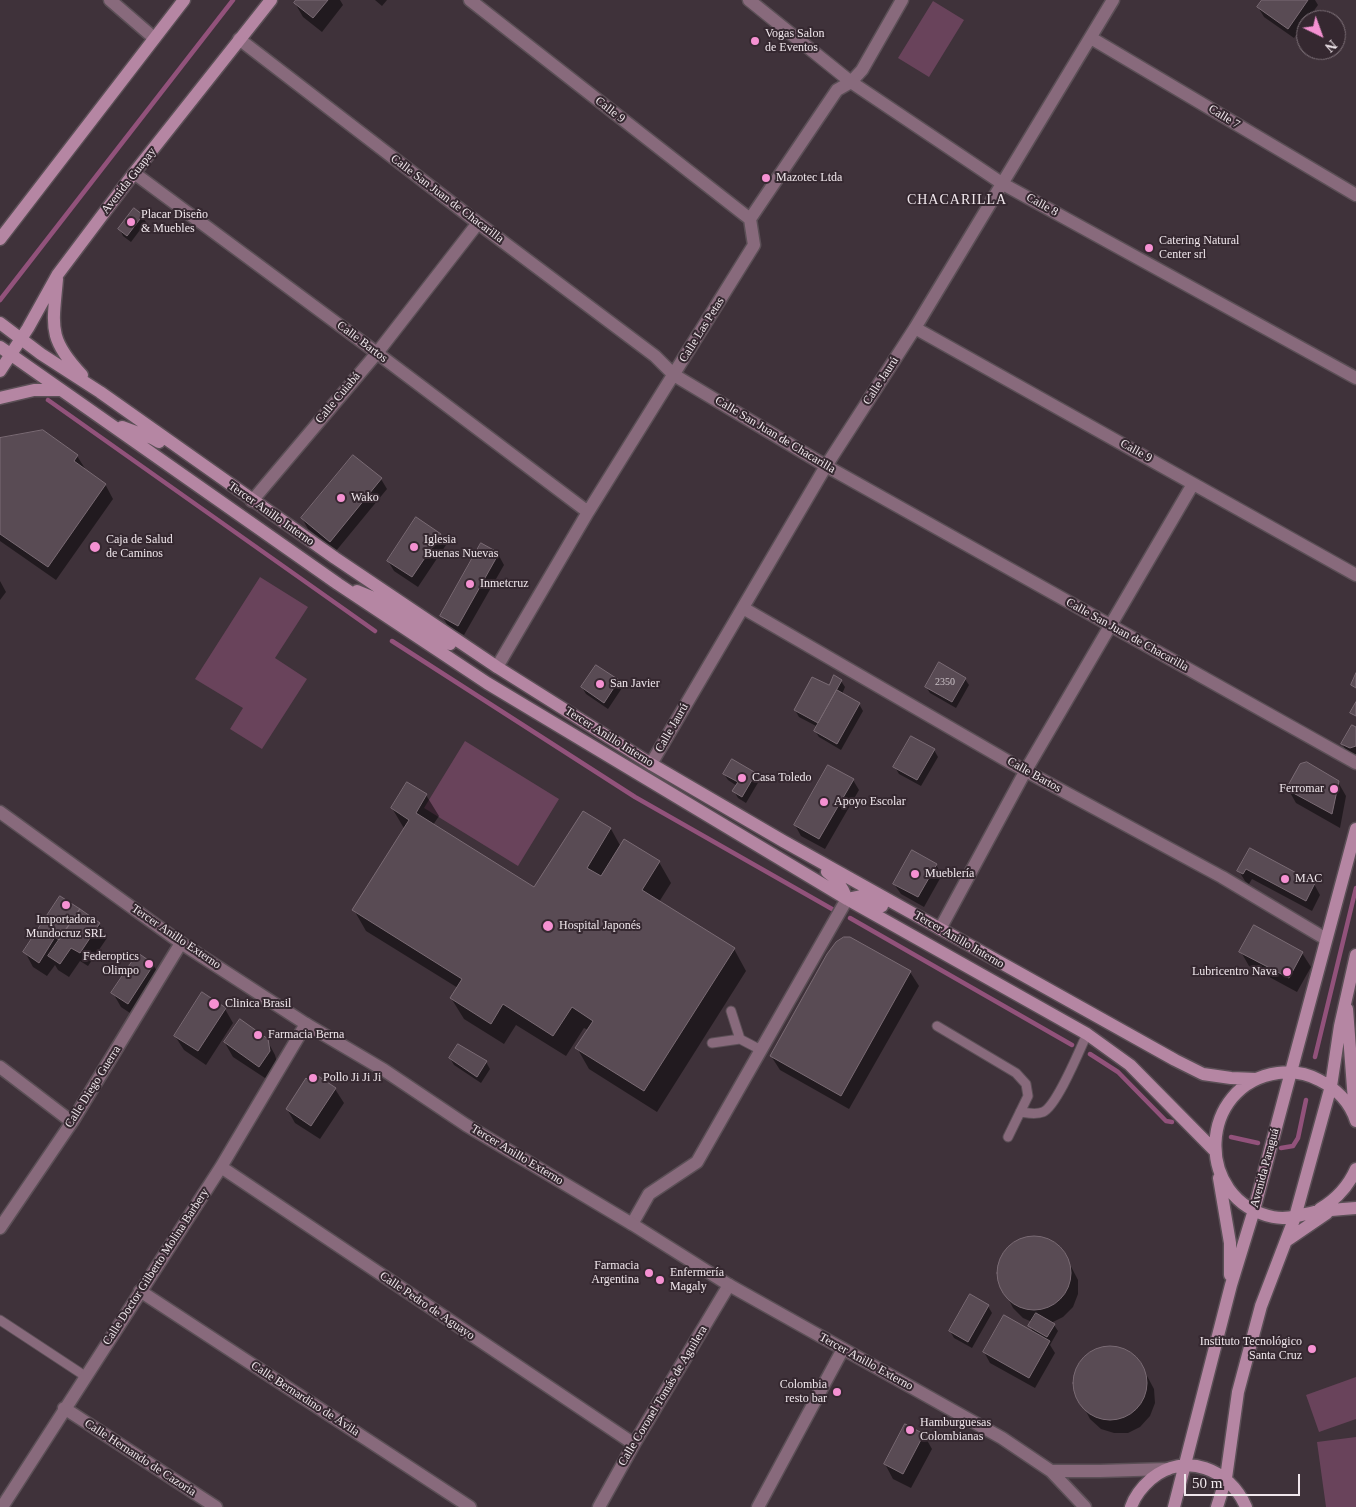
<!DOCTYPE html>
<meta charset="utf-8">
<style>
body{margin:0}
#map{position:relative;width:1356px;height:1507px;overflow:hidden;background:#3f323a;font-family:Georgia,serif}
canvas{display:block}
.north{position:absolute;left:1296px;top:10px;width:50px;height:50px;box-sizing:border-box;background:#352830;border:1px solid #80747b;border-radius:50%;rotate:138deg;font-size:14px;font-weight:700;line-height:20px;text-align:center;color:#f0e7ec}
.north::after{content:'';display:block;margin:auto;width:18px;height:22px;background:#f591d2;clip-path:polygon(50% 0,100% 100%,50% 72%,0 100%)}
.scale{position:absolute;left:1184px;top:1474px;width:116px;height:22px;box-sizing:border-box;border:2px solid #f0e7ec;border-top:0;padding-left:6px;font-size:15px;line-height:18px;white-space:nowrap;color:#f0e7ec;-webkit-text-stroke:4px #352830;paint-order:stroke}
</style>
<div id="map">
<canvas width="1356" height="1507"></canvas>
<div class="north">N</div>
<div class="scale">50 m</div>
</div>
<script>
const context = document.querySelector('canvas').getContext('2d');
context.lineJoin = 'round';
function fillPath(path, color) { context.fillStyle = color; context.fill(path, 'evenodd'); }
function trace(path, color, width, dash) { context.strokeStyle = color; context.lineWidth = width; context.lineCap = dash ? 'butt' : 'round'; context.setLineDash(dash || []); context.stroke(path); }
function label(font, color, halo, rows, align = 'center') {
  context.font = font + ' Georgia,serif'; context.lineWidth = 4; context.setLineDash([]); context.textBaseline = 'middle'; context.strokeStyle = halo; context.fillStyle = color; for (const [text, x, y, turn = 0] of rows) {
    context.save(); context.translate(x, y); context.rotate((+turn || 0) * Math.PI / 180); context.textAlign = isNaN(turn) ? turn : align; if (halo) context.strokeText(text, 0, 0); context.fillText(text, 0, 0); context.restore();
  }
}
const green = new Path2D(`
 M933 1 964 20 929 77 898 58Z
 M260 577 308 607 275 658 307 679 262 749 230 729 243 708 195 679Z
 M465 741 559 799 518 866 424 808Z
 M1356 1377V1419L1319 1432 1306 1395Z
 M1356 1437V1507H1326L1317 1442Z`);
const shadow = new Path2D(`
 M297 0H340L343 5 322 32 303 17 295 3Z
 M375 0H387L382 6Z
 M1264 0H1315L1318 5 1294 38 1264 17 1258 7Z
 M142 216 146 222 131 242 123 236 120 229Z
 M43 432 77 456 86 470 105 484 113 499 56 580 0 541V440Z
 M381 479 387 489 336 551 308 529 302 518Z
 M440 535 446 545 418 587 394 571 388 561Z
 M498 554 504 565 464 635 448 626 442 616Z
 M0 581 6 592 0 600Z
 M596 666 618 681 622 688 608 709 586 694 582 687Z
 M965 679 969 685 956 708 930 693 926 687Z
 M841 681 845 687 842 694 859 704 863 711 841 750 819 737 815 731 818 727 799 717 795 710Z
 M1356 729V754H1354L1346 750 1342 744Z
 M934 750 938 757 921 786 899 774 895 767Z
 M733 761 755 774 759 781 746 803 738 798 734 791 737 786 728 780 724 774Z
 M853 780 859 790 825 849 801 836 795 825Z
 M1338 782 1346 796 1340 828 1296 803 1288 789Z
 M426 795 439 816 433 825 535 889 584 812 611 829 621 847 659 862 671 883 659 902 734 949 746 971 657 1112 589 1069 577 1048 588 1030 584 1028 566 1056 516 1025 504 1044 464 1019 451 998 458 988 366 931 354 910 405 830 392 808Z
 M1250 849 1314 884 1320 895 1312 911 1252 879 1249 884 1245 881 1239 871Z
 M936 865 942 875 924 907 901 894 894 884Z
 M61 898 99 924 107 938 88 966 80 961 69 977 58 970 55 965 47 976 33 967 25 952Z
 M1241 952 1302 953 1311 967 1297 992 1249 966Z
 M153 964 161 979 136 1017 121 1007 113 993Z
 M910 972 919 986 849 1109 780 1070 771 1056Z
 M225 1009 233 1023 206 1065 184 1050 175 1036Z
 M267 1040 275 1055 278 1066 268 1080 233 1057 225 1043Z
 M450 1058 486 1062 490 1069 481 1083 454 1065Z
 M315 1075 335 1089 344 1103 320 1139 295 1123 287 1109Z
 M1027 1238H1041L1054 1243 1064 1253 1078 1280V1294L1073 1307 1063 1317 1051 1323 1054 1325 1058 1331 1050 1345 1055 1353 1035 1388 990 1363 984 1352 1034 1334 1030 1326 1032 1322 1023 1318 1013 1308 999 1280V1266L1004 1253 1014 1244Z
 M988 1306 992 1313 972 1348 954 1338 950 1331Z
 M1102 1348H1116L1129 1352 1139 1361 1154 1389 1155 1403 1150 1416 1140 1427 1128 1433H1114L1101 1429 1090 1419 1076 1392 1075 1378 1080 1365 1089 1354Z
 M924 1435 932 1449 911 1488 893 1479 885 1464Z`);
const stream = new Path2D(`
 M0 300 233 0
 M48 400 375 631
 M392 641 635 797 832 909
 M850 918 1072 1045
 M1090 1054 1118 1072 1166 1121 1172 1122
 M1315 1057 1356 888
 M1231 1137 1258 1143
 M1281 1148 1293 1146 1298 1138 1306 1100`);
const building = new Path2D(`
 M296 0H328L313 18 294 3Z
 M1262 0H1308L1288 29 1257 7Z
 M134 208 143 215 127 236 118 229Z
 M43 430 78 455 74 461 106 484 48 567 0 534V438Z
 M353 455 382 478 330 542 301 518Z
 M416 517 441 534 412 577 387 561Z
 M481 543 499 553 458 626 440 616Z
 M939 662 966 678 952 702 925 687Z
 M596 665 619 680 604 703 581 687Z
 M1356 673V688L1351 685Z
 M834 675 842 680 818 723 794 710 812 677 829 685Z
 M837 690 860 703 837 744 814 731Z
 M1356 702V716L1350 713Z
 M1352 725 1356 727V746L1350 748 1341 744Z
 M911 736 935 749 917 780 893 767Z
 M732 759 756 773 742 797 732 791 738 782 723 774Z
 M1307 762 1339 781 1332 814 1286 789 1300 764Z
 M828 765 854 779 819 839 794 825Z
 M407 782 427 794 416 813 534 887 583 811 611 828 587 868 601 876 624 839 660 861 642 890 735 948 644 1091 575 1048 593 1021 572 1007 553 1036 503 1004 491 1024 450 998 462 979 352 910 409 820 391 808Z
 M1250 848 1315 883 1306 901 1246 869 1243 874 1237 871Z
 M912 850 937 864 918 897 893 884Z
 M60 896 80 909 59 940 55 937 39 963 23 952Z
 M80 909 100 923 80 953 71 948 60 964 48 956Z
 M1254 925 1303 952 1289 978 1239 952Z
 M844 937H850L911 971 841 1096 770 1056 827 954 836 942Z
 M138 953 154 964 128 1004 111 993Z
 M202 992 226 1008 198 1051 174 1036Z
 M240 1019 268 1039 270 1051 259 1067 224 1042Z
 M458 1044 487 1061 477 1077 449 1058Z
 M315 1074 336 1088 311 1126 286 1109 306 1078 308 1080 312 1075Z
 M997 1273a37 37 0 1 1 74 0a37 37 0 1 1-74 0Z
 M970 1294 989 1305 968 1342 949 1331Z
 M1036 1313 1055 1324 1047 1337 1028 1326Z
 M1004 1315 1050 1341 1029 1378 983 1352Z
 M1073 1383a37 37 0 1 1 74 0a37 37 0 1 1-74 0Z
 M905 1424 924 1434 903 1474 884 1464Z`);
const service = new Path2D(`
 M731 1011 740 1039 761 1050
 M937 1026 1016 1073 1026 1084 1028 1096 1008 1137
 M712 1043 740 1039
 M1020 1112C1028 1113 1036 1115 1043 1112 1057 1106 1080 1049 1087 1034
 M0 1320 85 1376`);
const minor = new Path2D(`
 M110 0 154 38
 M470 0 750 219
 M749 0 851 82 1003 184 1356 378
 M1091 38 1356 195
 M239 39 478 223 655 356 674 375 826 466 1356 763
 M134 173 377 353 588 512
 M915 328 1356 575
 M252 501 377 353 478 223
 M743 608 1011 763 1222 877 1326 939
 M497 667 588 512 754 245 750 219 837 90 851 82 862 70 902 0
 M651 764 826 466 915 328 1113 0
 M940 929 1026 770 1193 484
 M0 1067 72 1122
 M221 1167 634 1444
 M632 1224 649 1194 697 1162 847 899
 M0 1228 72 1122 181 943
 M140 1291 470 1507
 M64 1408 216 1507
 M2 1507 221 1167 306 1024
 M599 1507 634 1444 729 1285
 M758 1507 843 1349`);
const tertiary = new Path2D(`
 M0 812 181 943 306 1024 384 1070 466 1125 632 1224 729 1285 1002 1438 1051 1471 1085 1507
 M1051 1471H1100L1168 1469`);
const secondary = new Path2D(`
 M0 239 184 0
 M57 279C53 326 47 338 82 375
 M0 323 41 354 100 392 335 558 497 667 651 764 783 841 1175 1060 1203 1074 1231 1078 1256 1079
 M0 347 338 584 487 683 847 899 1087 1034 1130 1065 1214 1150
 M0 371 28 328 58 274 134 173 271 0
 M0 398 34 390H61
 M122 427 152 438 159 442
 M357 591 391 605 450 644
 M827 872C838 879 843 888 847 899L861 896 882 906
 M1347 1009 1355 1114
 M1356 1121C1350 1102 1335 1088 1319 1080 1306 1073 1292 1071 1278 1073 1198 1084 1193 1200 1273 1217 1288 1220 1300 1215 1314 1212 1328 1210 1342 1209 1356 1208
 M1219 1178 1230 1243V1275
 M1320 1209C1337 1199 1348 1187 1356 1169
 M1286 1241 1327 1213
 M1131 1507C1135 1495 1142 1487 1151 1479 1185 1451 1230 1469 1246 1507
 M1174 1507 1231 1285 1254 1210 1356 829
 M1217 1507 1226 1478 1238 1392 1261 1306 1295 1217 1331 1086 1340 1026 1356 955`);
const markers = [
 [755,41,5,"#f591d2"],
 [766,178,5,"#f591d2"],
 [131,222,5,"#f591d2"],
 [1149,248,5,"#f591d2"],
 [341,498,5,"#f591d2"],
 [95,547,6,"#f591d2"],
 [414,547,5,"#f591d2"],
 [470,584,5,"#f591d2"],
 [600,684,5,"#f591d2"],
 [742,778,5,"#f591d2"],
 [1334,789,5,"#f591d2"],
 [824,802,5,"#f591d2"],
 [915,874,5,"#f591d2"],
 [1285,879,5,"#f591d2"],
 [66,905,5,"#f591d2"],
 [548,926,6,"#f591d2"],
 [149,964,5,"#f591d2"],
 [1287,972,5,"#f591d2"],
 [214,1004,6,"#f591d2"],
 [258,1035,5,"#f591d2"],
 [313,1078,5,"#f591d2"],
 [649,1273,5,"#f591d2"],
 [660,1280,5,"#f591d2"],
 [1312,1349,5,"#f591d2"],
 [837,1392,5,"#f591d2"],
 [910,1430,5,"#f591d2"]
];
const numberNames = [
 ["2350",945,682]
];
const poiNames = [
 ["Vogas Salon",765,34],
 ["de Eventos",765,48],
 ["Mazotec Ltda",776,178],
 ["Placar Diseño",141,215],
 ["& Muebles",141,229],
 ["Catering Natural",1159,241],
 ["Center srl",1159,255],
 ["Wako",351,498],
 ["Caja de Salud",106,540],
 ["de Caminos",106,554],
 ["Iglesia",424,540],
 ["Buenas Nuevas",424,554],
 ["Inmetcruz",480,584],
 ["San Javier",610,684],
 ["Casa Toledo",752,778],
 ["Ferromar",1324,789,"right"],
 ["Apoyo Escolar",834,802],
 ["Mueblería",925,874],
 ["MAC",1295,879],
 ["Importadora",66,920,"center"],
 ["Mundocruz SRL",66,934,"center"],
 ["Hospital Japonés",559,926],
 ["Federoptics",139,957,"right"],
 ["Olimpo",139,971,"right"],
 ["Lubricentro Nava",1277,972,"right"],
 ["Clinica Brasil",225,1004],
 ["Farmacia Berna",268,1035],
 ["Pollo Ji Ji Ji",323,1078],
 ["Farmacia",639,1266,"right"],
 ["Argentina",639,1280,"right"],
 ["Enfermería",670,1273],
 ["Magaly",670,1287],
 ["Instituto Tecnológico",1302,1342,"right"],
 ["Santa Cruz",1302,1356,"right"],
 ["Colombia",827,1385,"right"],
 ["resto bar",827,1399,"right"],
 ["Hamburguesas",920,1423],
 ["Colombianas",920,1437]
];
const streetNames = [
 ["Calle 9",610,110,38],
 ["Calle 7",1224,117,31],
 ["Avenida Guapay",129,181,-52],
 ["Calle San Juan de Chacarilla",447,199,37],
 ["Calle 8",1042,205,29],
 ["Calle Las Petas",702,330,-58],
 ["Calle Bartos",362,342,37],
 ["Calle Jaurú",881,381,-57],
 ["Calle Cuiabá",338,398,-50],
 ["Calle San Juan de Chacarilla",775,435,31],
 ["Calle 9",1136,451,29],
 ["Tercer Anillo Interno",271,514,35],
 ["Calle San Juan de Chacarilla",1127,635,29],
 ["Calle Jaurú",672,728,-60],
 ["Tercer Anillo Interno",609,737,32],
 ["Calle Bartos",1034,775,29],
 ["Tercer Anillo Externo",176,937,34],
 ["Tercer Anillo Interno",959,940,30],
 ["Calle Diego Guerra",93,1087,-58],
 ["Tercer Anillo Externo",517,1155,31],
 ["Avenida Paraguá",1265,1168,-75],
 ["Calle Doctor Gilberto Molina Barbery",156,1267,-57],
 ["Calle Pedro de Aguayo",427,1306,34],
 ["Tercer Anillo Externo",866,1362,29],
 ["Calle Coronel Tomás de Aguilera",663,1396,-59],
 ["Calle Bernardino de Ávila",305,1399,33],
 ["Calle Hernando de Cazoria",140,1458,33]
];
const neighbourhoodNames = [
 ["CHACARILLA",957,200]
];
fillPath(green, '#69435b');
fillPath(shadow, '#0007');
trace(stream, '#92527b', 4.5);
fillPath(building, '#594b54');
trace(building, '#7a6b74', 1);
trace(service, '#5b4f56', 11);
trace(minor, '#5b4f56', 15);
trace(tertiary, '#5b4f56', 15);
trace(secondary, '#5b4f56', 15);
trace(service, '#886a7c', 9);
trace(minor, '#886a7c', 12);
trace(tertiary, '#886a7c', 12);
trace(secondary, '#b586a3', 12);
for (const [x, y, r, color] of markers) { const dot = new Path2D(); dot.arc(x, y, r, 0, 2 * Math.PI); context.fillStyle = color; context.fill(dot); trace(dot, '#352830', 2); }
label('10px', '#cac0c6', null, numberNames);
label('12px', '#f0e7ec', '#352830', poiNames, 'left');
label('12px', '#f0e7ec', '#352830', streetNames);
context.letterSpacing = '1px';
label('14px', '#f0e7ec', '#352830', neighbourhoodNames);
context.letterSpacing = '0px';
</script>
